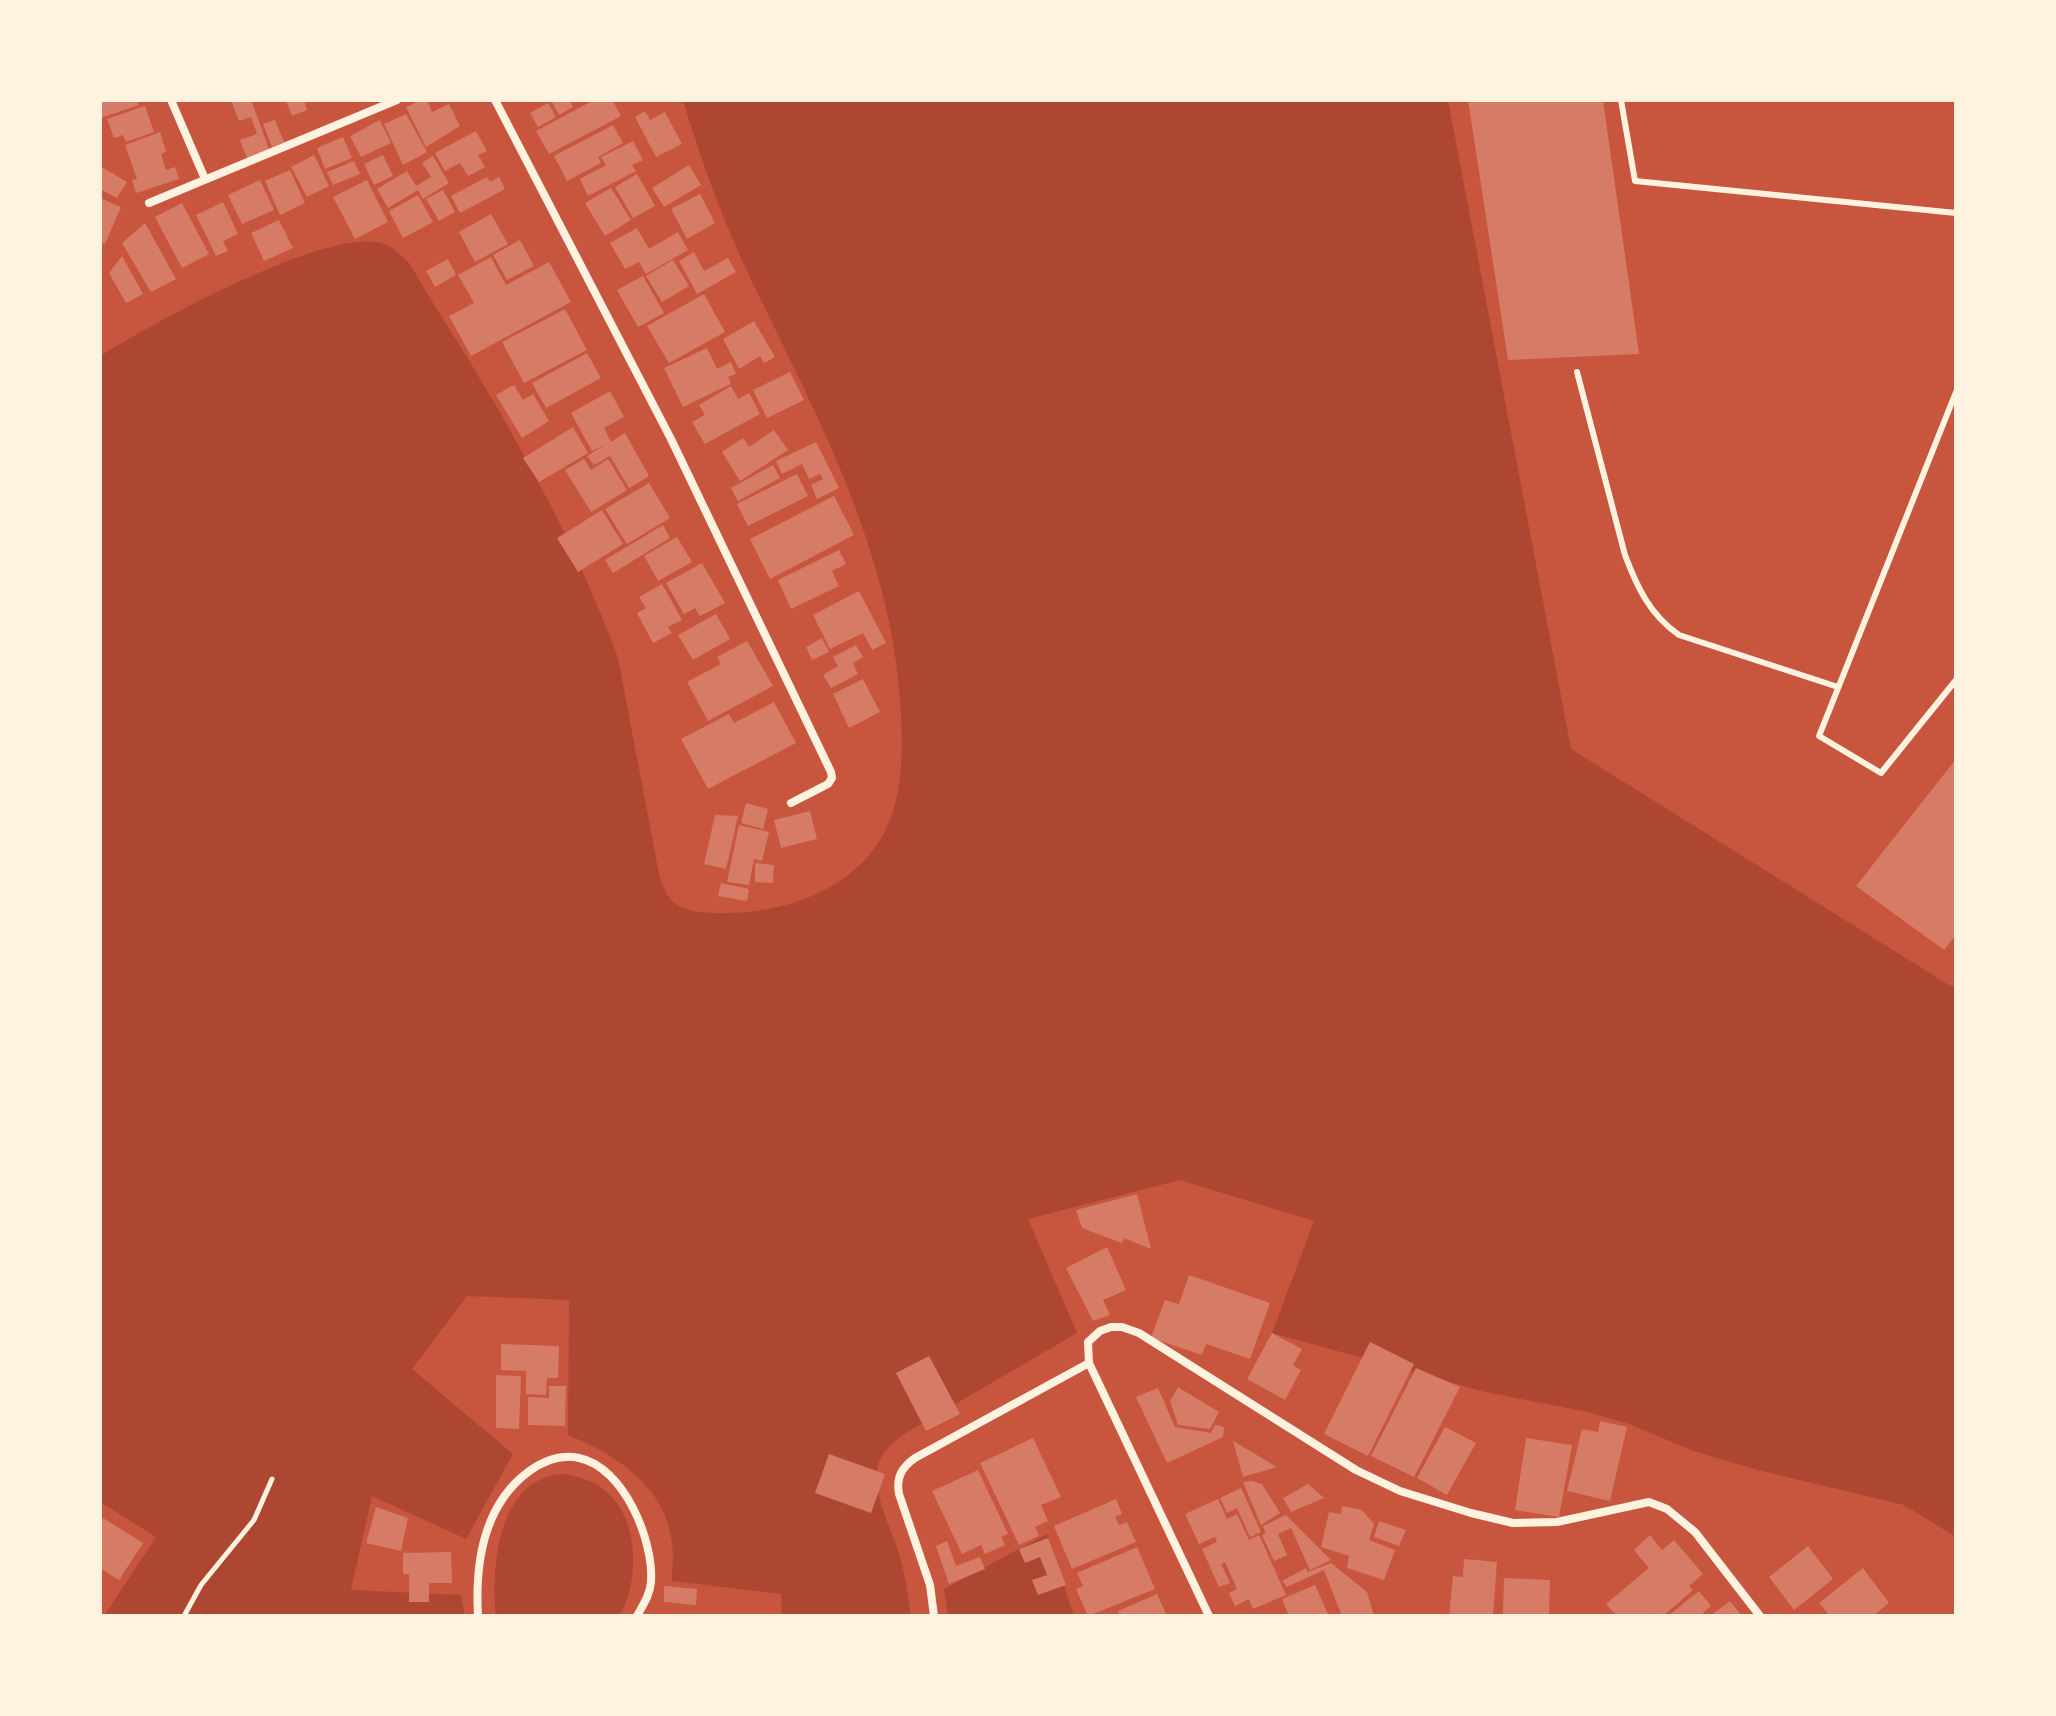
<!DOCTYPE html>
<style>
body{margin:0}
#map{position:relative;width:2056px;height:1716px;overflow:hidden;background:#c8553d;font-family:"Varela Round",sans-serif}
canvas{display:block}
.frame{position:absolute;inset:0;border:102px solid #fff3e0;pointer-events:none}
</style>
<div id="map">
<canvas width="2056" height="1716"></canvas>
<div class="frame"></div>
</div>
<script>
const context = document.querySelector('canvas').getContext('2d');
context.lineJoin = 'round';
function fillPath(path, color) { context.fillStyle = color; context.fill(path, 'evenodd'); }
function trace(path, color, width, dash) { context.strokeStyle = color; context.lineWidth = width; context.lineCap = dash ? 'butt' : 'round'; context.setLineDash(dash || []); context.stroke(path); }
const green = new Path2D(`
 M683 100H1448L1571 749 1952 987 1956 982V1537L1904 1505 1754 1469 1691 1450 1629 1424 1588 1412 1485 1392 1272 1333 1314 1221 1180 1180 1028 1219 1077 1333 909 1431C897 1439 884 1448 879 1462 870 1491 891 1527 899 1554 905 1574 908 1595 911 1616H782L781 1594 672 1581C672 1569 674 1556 672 1543 666 1486 616 1455 568 1435L569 1300 467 1296 412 1369 513 1454 466 1539 372 1496 351 1590 461 1595 465 1616H104L156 1537 100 1502V356C151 324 324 228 381 243 392 246 402 256 410 264 433 305 460 344 483 384 535 471 583 563 618 658L660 879C664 888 667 898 676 904 688 913 708 913 722 913 781 914 848 892 880 840 902 805 903 758 901 717 895 561 821 423 754 286 725 226 702 164 683 100Z
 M563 1474C580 1476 596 1482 608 1493 639 1520 640 1583 619 1616H496C491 1566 498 1478 563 1474Z
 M1047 1534 1074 1616H948L944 1589Z`);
const building = new Path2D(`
 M100 100H137L139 105 100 118Z
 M231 100H251L269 149 247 158 240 140 257 134 251 117 239 121Z
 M286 100H304L307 110 292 116Z
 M421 100H427L432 112 449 104 460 126 426 147 406 107Z
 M551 100H570L573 107 559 115Z
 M594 100H612L621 116 549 154 536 131Z
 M1468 100H1603L1639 354 1508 360Z
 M548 103 556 117 538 127 530 113Z
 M145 106 154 132 126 142 123 135 114 138 107 119Z
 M645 111 650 120 665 112 682 144 656 157 635 117Z
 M406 114 427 152 403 165 384 124Z
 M275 120 284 142 272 147 263 124Z
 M380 120 391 143 361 157 350 136Z
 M613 125 623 143 598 157 601 163 567 181 554 156Z
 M476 131 487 151 478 155 485 167 468 176 460 163 445 171 435 153Z
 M160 132 166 152 161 154 166 170 175 167 179 179 136 193 132 180 137 179 125 145Z
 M343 137 352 158 325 169 317 148Z
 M633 141 643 160 632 165 636 171 588 196 580 179 606 165 601 157Z
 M314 155 329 186 307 197 291 167Z
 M383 155 393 176 374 185 364 164Z
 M433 156 449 183 423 199 418 190 388 208 377 189 407 171 416 186 431 177 422 163Z
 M354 161 360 174 333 185 327 172Z
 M689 165 701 185 664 207 652 188Z
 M100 166 127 182 117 198 100 189Z
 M290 170 305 203 280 215 265 181Z
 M637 174 655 206 633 218 615 187Z
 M487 177 490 182 499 177 505 189 460 213 451 196Z
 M260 180 274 210 242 224 228 195Z
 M367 180 388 222 355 239 333 197Z
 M611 188 631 220 605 236 585 203Z
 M443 190 455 212 439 221 426 199Z
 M700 194 715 223 687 239 671 209Z
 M418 195 433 222 403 238 389 211Z
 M100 198 121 207 105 244 100 242Z
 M223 202 238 234 223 241 228 251 216 256 196 215Z
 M182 203 209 254 182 268 155 217Z
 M491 214 508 244 475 262 459 232Z
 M279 220 293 248 264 261 251 233Z
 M145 223 176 279 151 292 122 243Z
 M637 228 649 249 678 232 688 250 646 274 639 262 625 269 610 243Z
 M520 240 534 266 507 280 493 255Z
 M694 252 704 271 728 258 736 272 697 294 679 261Z
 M122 256 143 294 126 303 109 273Z
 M491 257 506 285 549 262 571 302 471 356 449 316 474 303 458 275Z
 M448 259 456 275 435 287 426 271Z
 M673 260 689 286 662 302 646 276Z
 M643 276 664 313 638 327 617 290Z
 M704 294 725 332 669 363 647 326Z
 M565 309 587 350 524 383 502 342Z
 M754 321 775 357 764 363 760 356 739 369 723 339Z
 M707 348 717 369 731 362 736 374 728 377 731 384 683 407 664 368Z
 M587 353 601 378 546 408 532 383Z
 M790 372 804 400 767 418 753 390Z
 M514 385 523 400 533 394 549 421 522 438 496 395Z
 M731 386 738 399 749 393 760 414 705 444 692 422 705 415 699 405Z
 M610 391 624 417 604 428 611 442 625 433 649 476 629 488 610 456 594 465 587 456 605 445 592 451 571 413Z
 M573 427 588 453 539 482 523 458Z
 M774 430 788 450 740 481 722 452 743 438 749 447Z
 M816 442 839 488 817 499 811 485 823 479 820 474 809 479 802 464 782 474 776 461Z
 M584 459 591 470 608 459 627 490 591 512 565 470Z
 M773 465 780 478 738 501 731 488Z
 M797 474 808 496 748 526 737 504Z
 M649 483 670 518 627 544 605 509Z
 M834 496 854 535 770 579 750 539Z
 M602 510 623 544 578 572 557 538Z
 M663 525 670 538 613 573 605 560Z
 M677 537 692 562 658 581 644 556Z
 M839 550 846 564 832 571 839 586 791 609 778 580Z
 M702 563 725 603 700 616 695 608 684 614 666 583Z
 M662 584 682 620 668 627 672 633 653 643 637 613 646 608 639 597Z
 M859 591 886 643 872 650 863 633 830 649 813 615Z
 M716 614 730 639 693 660 678 635Z
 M822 638 829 652 812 660 806 647Z
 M747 641 773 686 708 721 687 682 721 664 717 657Z
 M856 645 863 657 853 663 858 674 831 688 823 675 838 666 833 657Z
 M863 679 880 712 849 728 833 694Z
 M774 702 796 743 708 789 681 739 729 714 734 723Z
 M1956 759V935L1944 950 1856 886Z
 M746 803 768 809 763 829 741 823Z
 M810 811 817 839 781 848 774 820Z
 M715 815 738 816 726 869 704 864Z
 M739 825 769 832 762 861 754 859 749 885 727 882Z
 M755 863 774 865 773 883 755 882Z
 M721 883 749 889 747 901 718 896Z
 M1137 1194 1151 1249 1124 1238 1122 1243 1082 1228 1076 1210Z
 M1107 1247 1126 1290 1103 1300 1110 1315 1093 1321 1066 1268Z
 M1189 1275 1270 1303 1250 1359 1206 1344 1202 1355 1151 1338 1165 1300 1179 1304Z
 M1272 1333 1302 1349 1293 1365 1301 1370 1285 1400 1247 1379Z
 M1370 1342 1414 1364 1368 1456 1324 1434Z
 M501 1344 559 1346 558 1378H547L546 1395 526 1394V1371L501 1370Z
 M929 1356 960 1414 926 1431 896 1373Z
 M1416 1368 1460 1387 1414 1477 1371 1456Z
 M496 1375 521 1376 519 1429 496 1428Z
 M549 1386H566L565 1426 528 1425V1397L549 1398Z
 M1178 1387 1219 1412 1210 1429 1178 1425 1170 1401Z
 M1158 1388 1175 1427 1211 1433 1215 1425 1224 1427 1223 1437 1167 1463 1136 1397Z
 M1600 1421 1627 1427 1610 1501 1567 1491 1582 1429 1598 1432Z
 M1445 1427 1476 1443 1447 1495 1417 1478Z
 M1033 1438 1061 1497 1041 1505 1048 1521 1035 1527 1039 1536 1019 1545 980 1463Z
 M1526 1438 1572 1445 1559 1517 1515 1510Z
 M1233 1441 1277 1467 1243 1477Z
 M829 1454 885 1474 871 1513 815 1493Z
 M978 1470 1008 1534 1001 1537 1005 1545 985 1554 981 1545 962 1554 932 1491Z
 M1252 1481 1262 1484 1280 1513 1261 1525 1243 1482Z
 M1308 1484 1324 1498 1291 1512 1283 1498Z
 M1241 1488 1261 1532 1250 1537 1237 1508 1227 1513 1220 1498Z
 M1116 1499 1122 1514 1115 1517 1119 1525 1127 1522 1136 1542 1072 1569 1054 1526Z
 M1218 1499 1227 1519 1237 1514 1249 1540 1259 1535 1286 1595 1253 1609 1249 1599 1235 1606 1229 1593 1237 1589 1225 1562 1221 1564 1230 1583 1219 1587 1202 1549 1217 1542 1215 1537 1199 1544 1185 1514Z
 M1342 1506 1362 1510 1374 1524 1369 1540 1395 1550 1384 1580 1347 1568 1349 1556 1321 1547 1329 1512 1341 1514Z
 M376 1507 408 1518 401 1551 366 1543Z
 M1286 1515 1331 1560 1310 1570 1291 1528 1278 1534 1287 1555 1274 1561 1262 1535 1266 1534 1263 1526Z
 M103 1518 143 1543 119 1580 100 1568V1523Z
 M1379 1521 1406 1530 1399 1546 1374 1537Z
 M1650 1535 1662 1550 1674 1540 1703 1574 1689 1586 1693 1590 1663 1616H1657L1654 1613 1650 1616H1617L1606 1604 1649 1568 1634 1550Z
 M1048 1538 1066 1585 1038 1595 1032 1580 1047 1575 1040 1557 1025 1563 1019 1549Z
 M947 1541 956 1566 980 1557 985 1569 949 1584 936 1546Z
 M1808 1546 1833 1579 1794 1610 1769 1577Z
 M1137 1547 1155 1589 1088 1616 1076 1589 1083 1586 1077 1573Z
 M451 1552 452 1583H429V1602H409V1574H403V1553Z
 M1464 1559 1497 1562 1493 1616H1449L1453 1576 1463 1577Z
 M1331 1563 1367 1592 1374 1616H1342L1324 1570 1287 1587 1282 1581 1306 1568 1308 1572Z
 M1863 1568 1889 1603 1873 1616H1830L1819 1603Z
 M1504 1578 1550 1580 1549 1616H1503Z
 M1315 1585 1329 1616H1289L1282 1599Z
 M664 1586 697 1589 696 1605 664 1602Z
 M1699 1591 1711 1606 1700 1616H1668Z
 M1157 1594 1167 1616H1120L1118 1611Z
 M1730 1601 1742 1616H1710Z`);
const path = new Path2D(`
 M184 1616 201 1585 254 1520 272 1479`);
const service = new Path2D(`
 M1621 100 1635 181 1956 213
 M1577 372 1625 555C1637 587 1650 615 1679 635L1838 687
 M1956 392 1819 736 1881 773 1956 680`);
const minor = new Path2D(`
 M171 100 205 179
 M495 100 671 439 831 772 832 778 828 784 791 803
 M149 203 397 100
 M478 1616C475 1564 483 1506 528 1472 543 1461 561 1454 579 1458 624 1467 654 1541 651 1582 650 1595 643 1605 637 1616
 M934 1616 930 1585 899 1494C896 1478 901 1468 915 1458L1089 1363
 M1209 1616 1089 1363 1088 1342 1100 1331 1111 1327H1122L1139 1333 1356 1470 1400 1491 1471 1513 1513 1523 1557 1522 1649 1502 1667 1509 1695 1532 1760 1616`);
fillPath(green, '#ae4732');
fillPath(building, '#d67c66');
trace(path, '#fff3e0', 5);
trace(service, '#fff3e0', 6);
trace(minor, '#fff3e0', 8);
</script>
